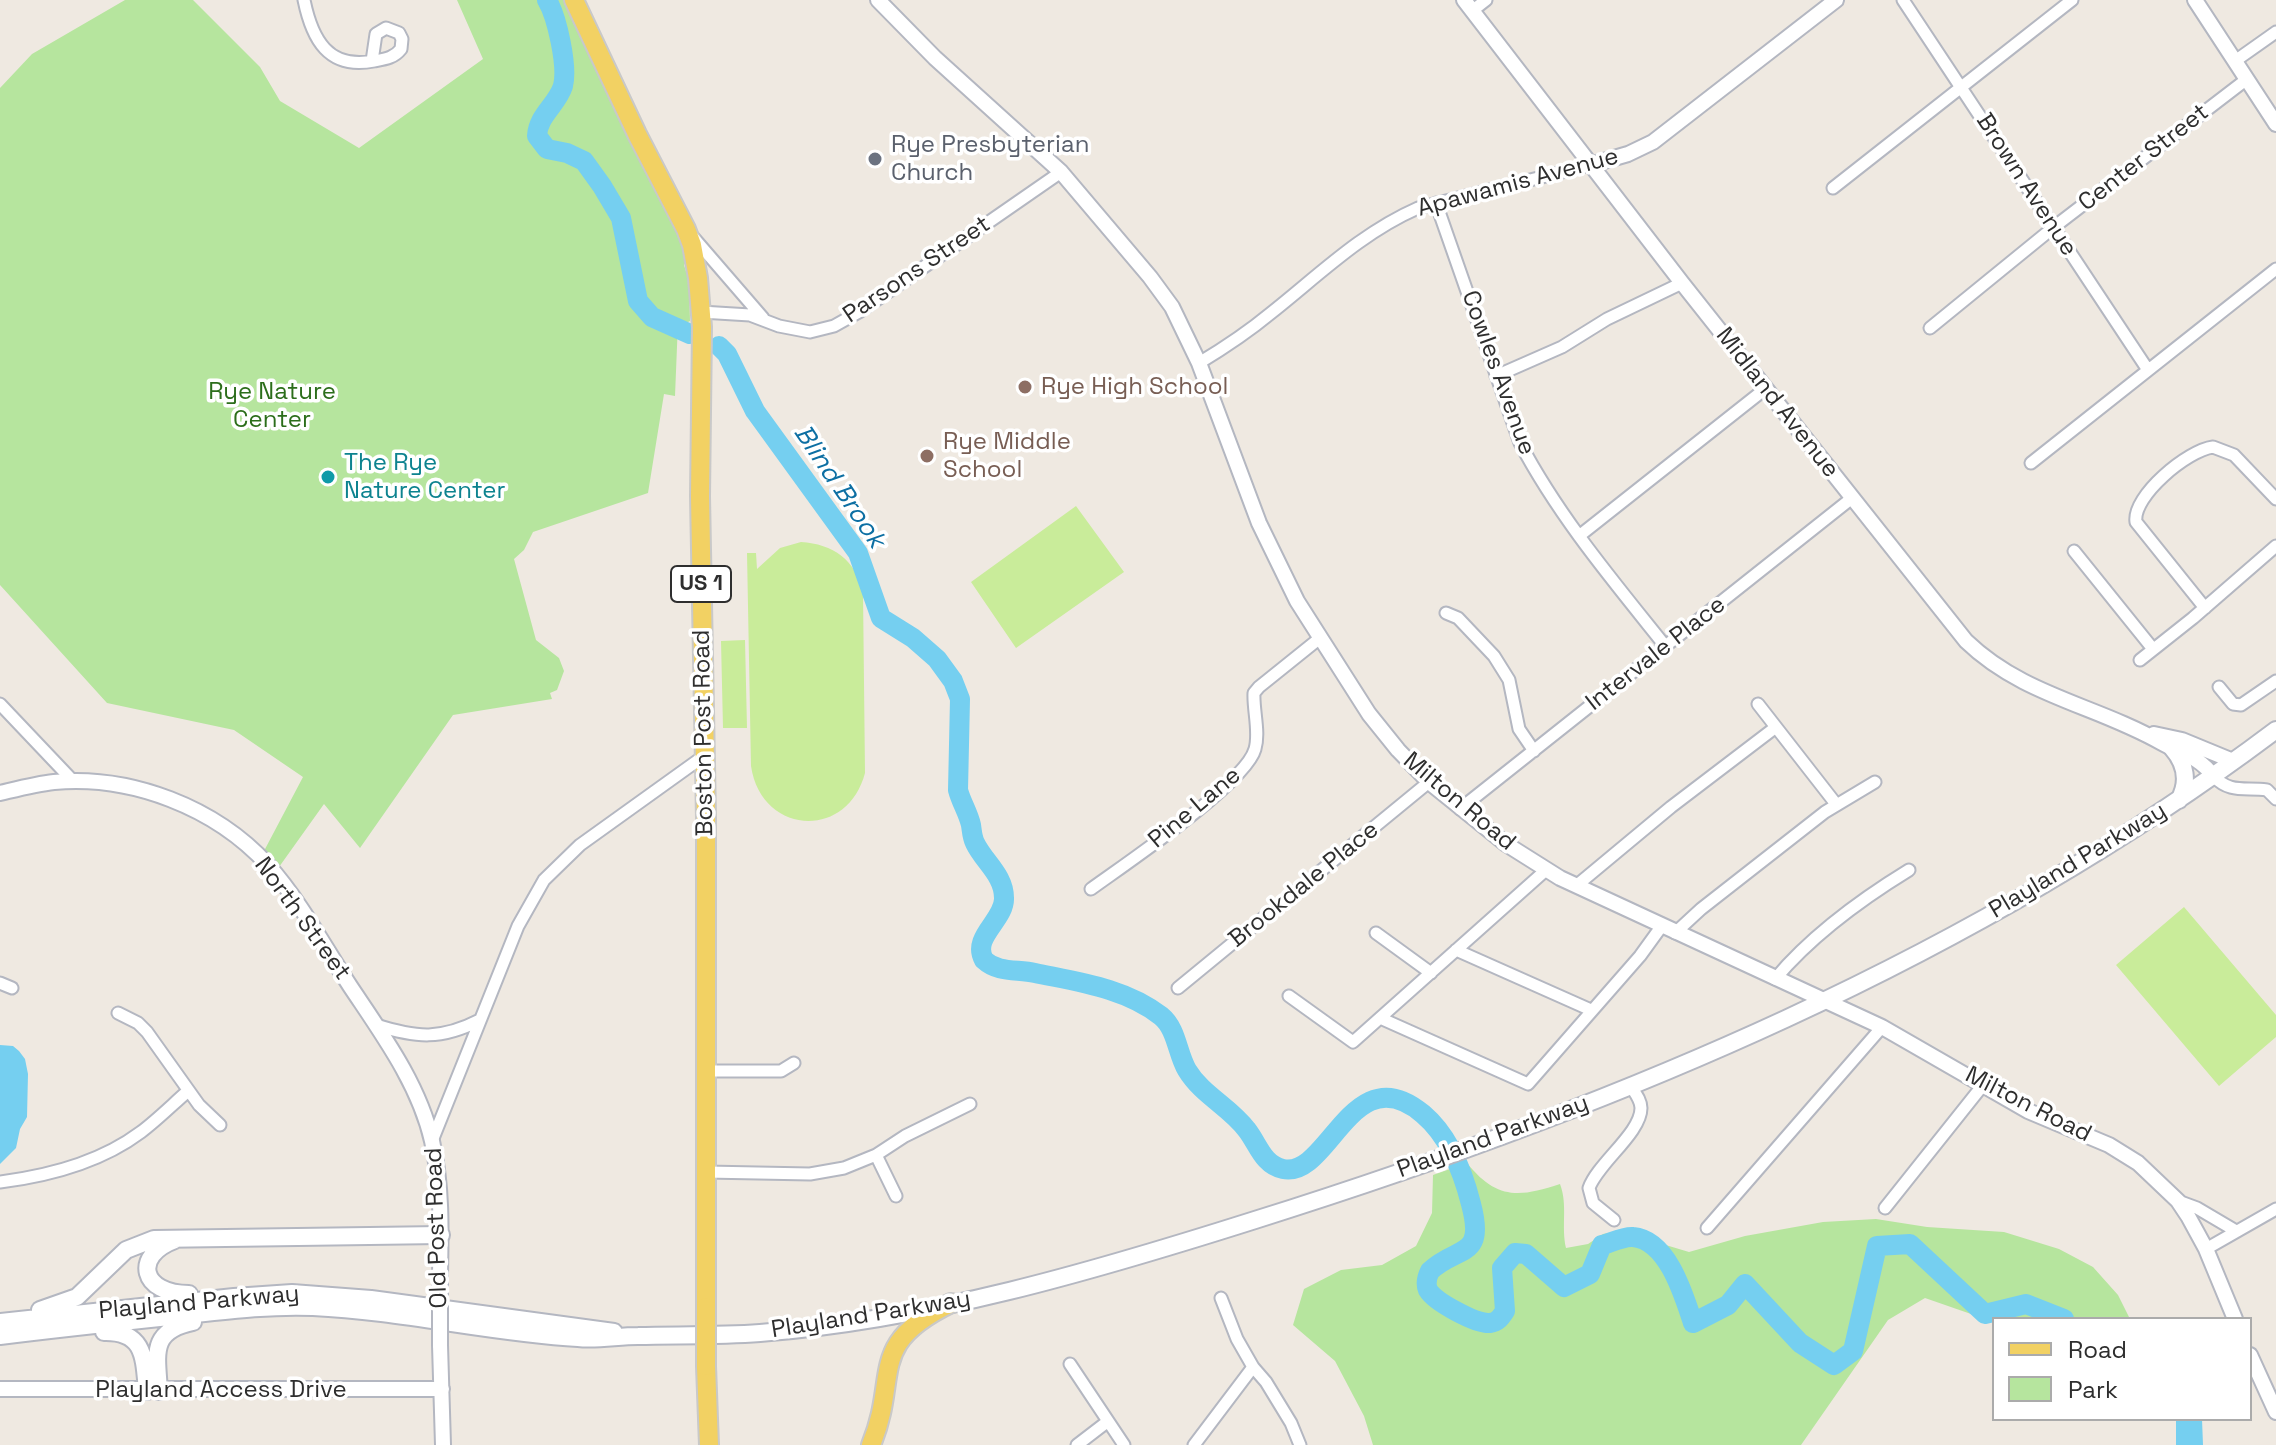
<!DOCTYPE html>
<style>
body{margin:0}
#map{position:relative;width:2276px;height:1445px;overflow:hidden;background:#efe9e1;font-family:"Space Grotesk",sans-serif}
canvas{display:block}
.legend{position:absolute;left:1992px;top:1317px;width:260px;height:104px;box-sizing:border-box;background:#fff;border:2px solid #ababab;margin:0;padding:10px 14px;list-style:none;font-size:24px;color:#2e2e2e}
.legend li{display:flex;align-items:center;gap:16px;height:40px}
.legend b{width:40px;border:2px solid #ababab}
</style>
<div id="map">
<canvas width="2276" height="1445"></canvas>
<ul class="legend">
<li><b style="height:10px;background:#f2d163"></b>Road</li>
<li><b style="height:22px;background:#b6e59e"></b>Park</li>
</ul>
</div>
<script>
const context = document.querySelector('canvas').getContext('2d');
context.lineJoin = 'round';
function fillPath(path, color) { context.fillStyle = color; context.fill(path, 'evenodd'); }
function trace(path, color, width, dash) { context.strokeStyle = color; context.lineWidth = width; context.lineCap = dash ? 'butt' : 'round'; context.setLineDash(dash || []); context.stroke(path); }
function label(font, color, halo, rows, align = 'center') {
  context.font = font + ' "Space Grotesk",sans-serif'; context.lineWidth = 7; context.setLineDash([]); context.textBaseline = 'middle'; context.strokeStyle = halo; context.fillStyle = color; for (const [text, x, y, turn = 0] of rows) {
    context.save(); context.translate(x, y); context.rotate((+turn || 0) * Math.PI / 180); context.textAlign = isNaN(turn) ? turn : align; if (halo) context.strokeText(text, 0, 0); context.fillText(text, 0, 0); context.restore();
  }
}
const green = new Path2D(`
 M125 0H193L260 67 280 101 359 148 483 59 457 0H564L673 217 689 258 684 265 689 281 690 321 684 324 678 322 675 396 664 394 648 493 533 532 524 550 514 559 536 640 559 658 564 671 557 690 550 693 552 699 453 715 360 848 324 804 279 867 264 851 303 777 234 730 107 703 0 585V88L32 54Z
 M1467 1163C1496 1199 1518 1198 1560 1184 1568 1205 1561 1226 1566 1248L1588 1244 1603 1234 1619 1231 1689 1252 1745 1236 1823 1222 1876 1219 1927 1227 2004 1232 2059 1249 2093 1267 2118 1295 2130 1319H1994V1322L1925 1298 1888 1320 1801 1445H1373L1364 1416 1335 1361 1293 1325 1304 1289 1341 1270 1382 1265 1416 1246 1432 1213 1433 1175Z`);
const pitch = new Path2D(`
 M1076 506 1124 572 1016 648 971 582Z
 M801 542C833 544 856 560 863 592L865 773C847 841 761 835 751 766L747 553H756L757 569 780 548Z
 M745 640 747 728H723L721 641Z
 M2184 907 2276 1015V1037L2219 1086 2116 965Z`);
const water = new Path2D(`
 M0 1045 13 1046 19 1051 25 1059 28 1074 27 1117 20 1129 16 1148 0 1164Z
 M2176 1419H2202L2203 1445H2176Z`);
const river = new Path2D(`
 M547 0C557 17 568 66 563 86 557 105 538 115 537 136L547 149 567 153 584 161 602 186 621 218 638 301 652 317 690 334
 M719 346 727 354 755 411 858 553 881 618 913 638 937 659 953 681 960 699 958 790C961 802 968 812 971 825 972 831 972 837 975 843 984 862 1004 875 1004 898 1005 920 971 937 984 960 998 973 1017 969 1035 973 1078 982 1125 988 1161 1016 1177 1029 1177 1053 1187 1070 1202 1095 1230 1107 1247 1130 1258 1144 1263 1165 1283 1169 1329 1179 1352 1054 1423 1114 1449 1136 1463 1172 1471 1204 1486 1260 1457 1245 1430 1271 1427 1277 1425 1283 1428 1290 1435 1302 1476 1324 1490 1323 1498 1322 1501 1317 1505 1311L1502 1268 1515 1253 1526 1254 1564 1287 1590 1274 1602 1245C1610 1243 1624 1236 1633 1237 1668 1240 1684 1296 1693 1323L1728 1305 1745 1284 1800 1343 1834 1365 1853 1351 1877 1246 1910 1244 1985 1314 2026 1304 2064 1319`);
const minor = new Path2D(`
 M304 0C312 39 328 70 374 61 385 59 394 58 401 49L402 39 399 33 386 28 376 34 372 61
 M1903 0 2148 370
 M1472 11 1486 0
 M2235 61 2276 32
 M1833 188 2072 0
 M1436 203 1520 443C1559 517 1614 582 1666 647
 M693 237 763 318
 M701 312 750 315 779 326 810 332 834 326 859 312 1061 172
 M1930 328 2054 227 2247 79
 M1199 363C1224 348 1248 332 1271 313 1319 275 1361 233 1418 208L1590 165
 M1496 376 1562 347 1607 319 1682 283
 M2031 463 2276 269
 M1579 536 1765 389
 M2074 551 2153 649
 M2205 608 2136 522C2132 496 2188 450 2213 447L2234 455 2276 499
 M1446 613 1458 618 1494 656 1509 680 1519 729 1534 751
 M2140 660 2193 618 2276 546
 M2219 687 2233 704 2241 705 2276 681
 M0 704 74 782
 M1758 704 1836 804
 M2213 776C2231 794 2244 787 2267 790L2276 799
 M1460 809 1852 498
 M1576 886 1671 807 1776 727
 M1091 889C1124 865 1246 783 1255 749 1260 732 1253 710 1254 693L1259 687 1320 638
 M1376 933 1431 973
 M1675 933 1701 909 1825 812 1875 782
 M1456 950 1591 1010
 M1775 979C1812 935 1860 900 1909 870
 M0 983 12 988
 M1178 988 1429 782
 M1289 996 1353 1042 1546 870
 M118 1013 138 1023 147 1032 199 1105 220 1125
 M1380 1018 1528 1084 1640 956 1661 927
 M376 1025C417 1038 441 1040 480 1020
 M706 1071H781L794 1063
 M432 1141 518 926 544 880 580 845 704 756
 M876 1155 896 1196
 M706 1172 810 1174 844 1168 876 1155 905 1136 970 1104
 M0 1182C48 1176 101 1162 141 1132 157 1120 172 1105 188 1091
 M2178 1201 2197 1208 2236 1231
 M1885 1208 1983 1085
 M1614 1220 1593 1203 1589 1188C1598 1163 1641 1133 1641 1108 1641 1100 1635 1093 1630 1085
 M1707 1228 1882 1027
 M2206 1249 2276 1209
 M1221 1298 1237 1339 1253 1367 1266 1382 1291 1423 1300 1445
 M1070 1364 1124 1445
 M1077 1445 1107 1422
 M1194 1445 1253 1367`);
const tertiary = new Path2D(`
 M878 0 935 58 1061 172 1150 277 1172 307 1199 363 1259 523 1297 601 1369 714 1398 750 1429 782 1506 844 1560 878 1882 1027 2028 1111 2109 1145 2138 1163 2178 1201 2188 1216 2206 1249 2235 1319
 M1464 0 1682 283 1966 641C2023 696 2096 705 2162 743 2182 754 2200 757 2213 776
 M2195 0 2276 124
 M1590 165 1628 154 1653 142 1836 0
 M2154 734 2182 740 2233 761
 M0 793C17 789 36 784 54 782 131 775 215 807 268 865 300 901 324 946 350 986 382 1034 419 1084 432 1141 442 1185 441 1230 440 1274
 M440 1345 443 1445
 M2250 1355 2276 1412
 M0 1389H442`);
const secondary = new Path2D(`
 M2172 748C2186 764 2189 782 2179 800
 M175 1240C132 1256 141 1294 189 1294
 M40 1310 77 1297 126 1250 154 1239 441 1235
 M0 1322 234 1297 292 1293 371 1299 614 1332
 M104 1332C145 1331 144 1358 147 1391
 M0 1336C56 1329 112 1323 169 1317 217 1312 265 1305 313 1307 402 1311 490 1333 578 1338 598 1340 618 1336 638 1336 679 1335 719 1336 760 1333 928 1320 1094 1271 1255 1220 1615 1107 1972 959 2276 730
 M159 1391C157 1355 149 1331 193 1322`);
const primary = new Path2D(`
 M574 0 637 134 686 229 692 245 698 278 702 327 700 496 706 818V1307
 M706 1366 709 1445
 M871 1445C900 1375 865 1345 951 1303`);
const tertiaryBridge = new Path2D(`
 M440 1274V1345`);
const primaryBridge = new Path2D(`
 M706 1366V1307`);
const markers = [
 [875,159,8,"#6b7280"],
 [1025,387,8,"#8d6e63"],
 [927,456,8,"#8d6e63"],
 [328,477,8,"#0f9aa8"]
];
const shields = [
 [701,584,60]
];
const shieldNames = [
 ["US 1",701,584]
];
const worshipNames = [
 ["Rye Presbyterian",891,145],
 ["Church",891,173]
];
const streetNames = [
 ["Center Street",2144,158,-38],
 ["Apawamis Avenue",1518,183,-15],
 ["Brown Avenue",2026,185,57],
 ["Parsons Street",917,270,-34],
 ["Cowles Avenue",1498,373,70],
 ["Midland Avenue",1777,403,52],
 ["Intervale Place",1656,654,-38],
 ["Boston Post Road",704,733,-91],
 ["Milton Road",1459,802,40],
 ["Pine Lane",1195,808,-40],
 ["Playland Parkway",2078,861,-31],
 ["Brookdale Place",1304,885,-39],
 ["North Street",302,919,54],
 ["Milton Road",2028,1105,27],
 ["Playland Parkway",1493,1137,-20],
 ["Old Post Road",437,1228,-92],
 ["Playland Parkway",199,1303,-5],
 ["Playland Parkway",871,1315,-9],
 ["Playland Access Drive",221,1390]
];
const educationNames = [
 ["Rye High School",1041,387],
 ["Rye Middle",943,442],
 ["School",943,470]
];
const parkNames = [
 ["Rye Nature",272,392],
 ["Center",272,420]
];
const cultureNames = [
 ["The Rye",344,463],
 ["Nature Center",344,491]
];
const waterNames = [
 ["Blind Brook",839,487,56]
];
fillPath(green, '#b6e59e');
fillPath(pitch, '#c9ec9a');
fillPath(water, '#75cff0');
trace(river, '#75cff0', 20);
trace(minor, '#b4b7c1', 15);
trace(tertiary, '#b4b7c1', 18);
trace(secondary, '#b4b7c1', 20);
trace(primary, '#c9c9c9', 22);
trace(minor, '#fff', 11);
trace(tertiary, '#fff', 14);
trace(secondary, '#fff', 16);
trace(primary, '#f2d163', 18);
trace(tertiaryBridge, '#b4b7c1', 18, []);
trace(primaryBridge, '#c9c9c9', 22, []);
trace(tertiaryBridge, '#fff', 14);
trace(primaryBridge, '#f2d163', 18);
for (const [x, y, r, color] of markers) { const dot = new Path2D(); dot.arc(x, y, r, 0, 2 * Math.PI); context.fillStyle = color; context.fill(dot); trace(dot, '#fff', 3); }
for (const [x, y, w] of shields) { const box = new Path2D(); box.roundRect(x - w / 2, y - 18, w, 36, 6); context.fillStyle = '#fff'; context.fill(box); trace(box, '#2e2e2e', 2); }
label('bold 22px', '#2e2e2e', null, shieldNames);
label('24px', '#5b616d', '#fff', worshipNames, 'left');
label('24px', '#2e2e2e', '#fff', streetNames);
label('24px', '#785e54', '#fff', educationNames, 'left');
label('24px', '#2c6e1b', '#fff', parkNames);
label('24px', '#0d838f', '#fff', cultureNames, 'left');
label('italic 26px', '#0d6fa3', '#fff', waterNames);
</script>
